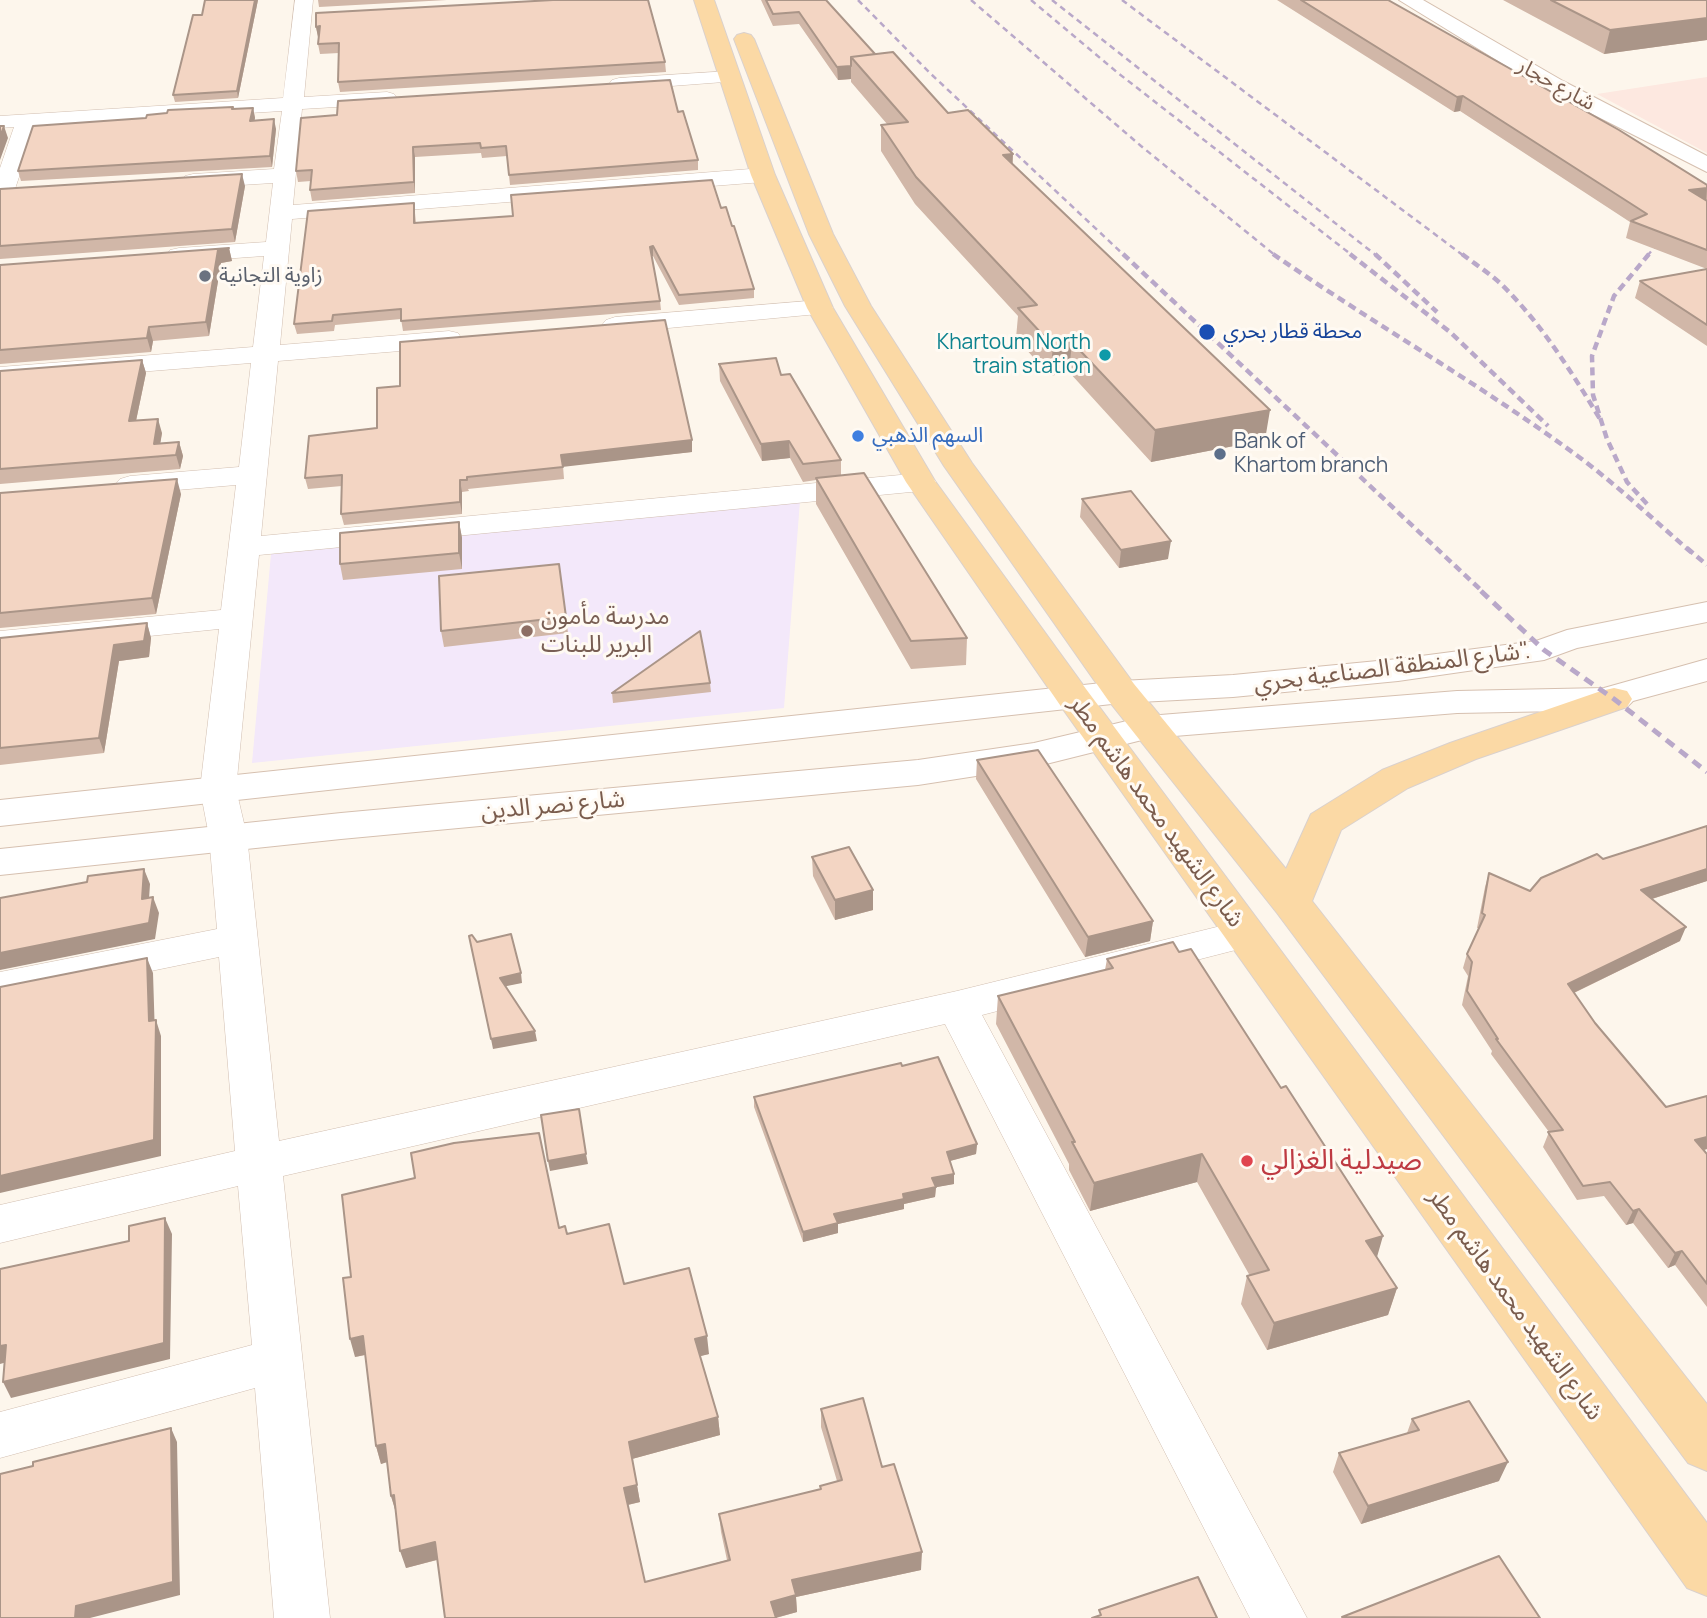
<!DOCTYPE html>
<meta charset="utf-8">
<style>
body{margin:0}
canvas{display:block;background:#fdf6ec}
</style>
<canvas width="1707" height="1618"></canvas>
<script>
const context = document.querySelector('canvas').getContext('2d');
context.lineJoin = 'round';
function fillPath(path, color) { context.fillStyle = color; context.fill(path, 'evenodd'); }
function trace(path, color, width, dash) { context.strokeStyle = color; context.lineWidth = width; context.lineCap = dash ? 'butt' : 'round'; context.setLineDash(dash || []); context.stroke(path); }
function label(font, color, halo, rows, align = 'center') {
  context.font = font + ' Manrope,"Noto Sans Arabic",sans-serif'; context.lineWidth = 6; context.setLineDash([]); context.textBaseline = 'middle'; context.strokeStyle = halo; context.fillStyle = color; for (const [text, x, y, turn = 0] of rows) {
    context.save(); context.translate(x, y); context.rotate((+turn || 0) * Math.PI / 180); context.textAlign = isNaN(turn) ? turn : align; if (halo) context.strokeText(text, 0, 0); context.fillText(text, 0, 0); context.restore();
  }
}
const commercial = new Path2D(`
 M1707 77V153L1597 94Z`);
const education = new Path2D(`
 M800 501 784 708 252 763 271 554Z`);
const street = new Path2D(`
 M295 0H313L304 97 387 92 394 94 397 98 394 102 387 104 302 109 293 205 763 168 771 170 774 175 771 180 763 182 292 219 280 345 449 331 458 333 462 339 458 345 449 347 278 361 261 536 921 473 931 476 936 482 931 488 921 491 259 555 236 789 247 836 279 1141 957 991 1245 920 1259 924 1265 934 1259 944 982 1015 1307 1618H1250L945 1024 283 1176 330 1618H274L255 1388 0 1458V1412L252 1345 238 1186 0 1243V1205L235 1151 219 957 0 1002V972L217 929 209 836 200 789 219 629 0 651V631L221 610 236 485 130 494 120 491 115 485 120 479 130 476 239 467 251 363 0 383V367L253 347 264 256 179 262 170 260 167 255 170 250 179 248 266 242 273 183 193 188 185 186 182 181 185 176 193 174 274 169 282 111 36 126 14 192 11 197 0 198V168L14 127 0 128V116L283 98Z
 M730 71 737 73 740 77 737 81 619 90 612 88 609 84 612 80 619 78Z
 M820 300 829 303 833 308 829 313 615 333 606 330 602 325 606 320 615 317Z`);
const secondary = new Path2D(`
 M1399 0H1423L1563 81 1707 156V172L1547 91Z
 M1707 602V622L1577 648 1544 660 1398 681 1233 697 1121 703 0 826V800L1121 681 1233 675 1398 659 1536 641 1567 630Z
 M1707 659V681L1633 701 1627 707 1614 710 1457 713 1150 738 1034 767 918 785 341 839 0 875V849L341 813 918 760 1034 743 1148 716 1457 691 1604 688Z`);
const primary = new Path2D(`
 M694 0H714L775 175 833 308 935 481 1086 689 1707 1523V1596L1687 1588 1060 705 906 482 807 308 751 175Z
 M744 33 751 35 754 39 833 234 871 306 972 463 1134 684 1286 869 1311 814 1382 770 1450 743 1601 691 1614 688 1627 691 1632 699 1627 707 1476 759 1408 788 1341 830 1312 901 1707 1404V1471L1688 1463 1277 913 1108 700 944 466 845 306 809 234 734 39 737 35Z`);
const railFar2 = new Path2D(`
 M858 0 931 74 1125 256
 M971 0 1141 146 1276 256
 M1031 0 1118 73 1353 256
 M1052 0 1377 256
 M1122 0 1464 256
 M1647 256 1655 247 1707 218`);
const railFar1 = new Path2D(`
 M1123 254 1483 592
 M1273 254C1374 324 1480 384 1579 457 1618 486 1655 521 1692 553
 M1350 254 1450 332 1548 426
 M1375 254 1437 312
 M1462 254C1475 264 1489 273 1501 284 1541 323 1571 371 1600 419
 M1647 504 1627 482 1607 439 1593 395 1592 356 1614 296 1649 254
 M1687 548 1707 565`);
const rail = new Path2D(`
 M1481 591 1544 650 1614 699 1707 772`);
const wall = new Path2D(`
 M258 0 238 98 175 102 173 95 202 15Z
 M318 0H447L319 7Z
 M761 0H826L875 54 1012 164 1265 440 1151 462 1069 372 1050 376 1016 338 1018 316 915 204 881 151V125L887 124 851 82V79L838 80 799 24 773 26Z
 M1277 0H1388L1707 185V269L1626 238 1630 222 1460 111 1454 112Z
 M1503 0H1707V40L1604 54Z
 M316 27 665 62 666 72 340 92 338 82 339 53 320 54 318 44 319 37H318Z
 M233 107V109L253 108 255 118 254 121 276 129 272 167 21 181 18 171 146 118 167 113Z
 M678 112 698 160V170L510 185 507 156 482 158 481 153 415 157V193L312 201 310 190 311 181 298 182 296 171 301 118Z
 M245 186 235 242 0 259V189Z
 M414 203 416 223 721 208 732 226 754 289V298L679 305 653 256 651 257 660 301 661 310 403 331 401 319 335 325 334 331 297 334 294 324Z
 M229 248 232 261 221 263 209 336 153 341 151 352 0 364V265Z
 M1707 269V346L1635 298 1640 281Z
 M142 360 146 373 136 421 162 433 160 443 179 442 183 456 180 469 0 484V371Z
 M719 364 781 375 841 460V475L967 638 966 665 911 669 816 504V480L803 482 790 458 762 461 720 381Z
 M692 440V452L563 466 564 479 468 489 469 491 462 492V514L344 525 341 514 342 486 308 489 305 478Z
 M0 493 181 494 156 614 0 628Z
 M1082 499 1168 559 1119 568 1080 517Z
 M459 522 462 538V569L343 580 340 564Z
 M559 564 568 633 444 647 441 631Z
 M147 623 151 638 149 657 119 661 104 753 0 765V638Z
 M710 683 711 692 613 703 612 693Z
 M977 760 1153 921 1150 941 1085 957 976 779Z
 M1707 826V881L1652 899 1680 941 1574 993 1595 1023 1666 1107 1707 1096V1149L1704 1150 1707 1154V1307L1675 1265 1668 1268 1633 1223 1626 1225 1604 1196 1577 1200 1543 1147 1549 1132 1491 1054 1492 1051 1462 1005 1468 976 1463 968 1467 954 1479 928H1477L1485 887 1489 873 1530 891 1603 859Z
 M812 857 873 890V910L835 920 813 876Z
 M1107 959 1377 1257 1397 1288 1388 1315 1267 1350 1241 1304 1247 1276H1250L1197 1182 1090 1211 1069 1170V1164L996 1024 998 996 1105 970Z
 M754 1097 977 1144 976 1154 950 1161 954 1174V1184L936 1187 935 1197 904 1204V1209L838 1224V1233L803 1242 754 1107Z
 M559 1228 624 1284 709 1354 700 1356 718 1417 720 1435 632 1459 640 1502 628 1505 645 1582 727 1560 721 1532 719 1514 820 1489V1486L837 1481 821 1427V1409L882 1467 921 1570 796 1597 797 1612 776 1618 437 1560 406 1568 396 1512 391 1496 387 1462 381 1464 376 1446 365 1355 355 1357Z
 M1412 1419 1499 1481 1361 1524 1333 1472 1339 1453 1407 1433Z`);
const shadedWall = new Path2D(`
 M255 0H258L238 98 237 91Z
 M1707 18V40L1604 54 1610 30Z
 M320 26 322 36 318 37 316 27Z
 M851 66V79L838 80 837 67Z
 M1463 96 1460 111 1454 112 1457 97Z
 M253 108 255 118 252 131 250 121Z
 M274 119 276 129 272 167 270 156Z
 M4 126 8 138 0 160V137Z
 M413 147 415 157V193L414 182Z
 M1013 154 1012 181 1003 155Z
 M242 174 245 186 235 242 232 229Z
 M1707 188 1706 203 1689 190Z
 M653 246V256L650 257V247Z
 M229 248 232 261 221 263 209 336 206 322 218 250Z
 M149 327 153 341 151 352 147 338Z
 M1072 342 1069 372 1050 376 1053 346Z
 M142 360 146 373 133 435 129 421Z
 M1270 410 1265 440 1151 462 1155 430Z
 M158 419 162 433 158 458 154 444Z
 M692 440V452L562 467 561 455Z
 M789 441 790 458 762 461 761 444Z
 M179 442 183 456 180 469 176 455Z
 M177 479 181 494 156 614 152 598Z
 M460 480 462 492V514L460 502Z
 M459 522 462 538V569L459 553Z
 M1171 541 1168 559 1119 568 1121 550Z
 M147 623 151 638 149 657 119 661 104 753 99 738 114 645Z
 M144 869 150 884 148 914 142 899Z
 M1707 869V881L1636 904 1641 890Z
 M873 890V910L835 920V900Z
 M153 897 159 913 155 939 0 970V953Z
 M1153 921 1150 941 1085 957 1088 937Z
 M1686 927 1680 941 1563 998 1568 984Z
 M147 958 153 973 155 1037 149 1021Z
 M521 973 522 983 502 987 500 978Z
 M156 1020 161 1036V1156L0 1193V1176Z
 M535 1031 537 1041 493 1049 491 1039Z
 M1707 1137V1149L1689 1154 1695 1140Z
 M977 1144 976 1154 946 1162 947 1152Z
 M586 1154 588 1164 550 1171 548 1161Z
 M1202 1154 1197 1182 1090 1211 1094 1183Z
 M954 1174V1184L932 1188V1178Z
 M936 1187 935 1197 904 1204V1209L838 1224V1233L803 1242V1232L834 1214 903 1194Z
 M1639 1209 1633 1223 1626 1225 1633 1211Z
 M165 1218 172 1234 170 1359 11 1398 3 1382Z
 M1383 1236 1375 1264 1366 1241Z
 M1682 1251 1675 1265 1668 1268 1675 1253Z
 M1397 1288 1388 1315 1267 1350 1274 1323Z
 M363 1336 369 1354 355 1357 350 1339Z
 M707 1336 709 1354 697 1357 695 1339Z
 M6 1345 14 1360 0 1364V1346Z
 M718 1417 720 1435 632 1459 629 1442Z
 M171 1428 177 1442 180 1595 90 1618H75L76 1606Z
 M385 1444 390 1461 381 1464 376 1446Z
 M1508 1462 1499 1481 1361 1524 1368 1506Z
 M637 1485 640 1502 627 1505 624 1488Z
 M394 1495 396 1513 391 1496Z
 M435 1542 440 1559 406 1568 400 1551Z
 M922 1552 921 1570 796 1597 797 1612 775 1618 771 1602 792 1580Z`);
const building = new Path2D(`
 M205 0H255L237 91 173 95 193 15H202Z
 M553 0H648L665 62 338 82 339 43 318 44 320 26 316 27V13Z
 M766 0H826L875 54 851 57V66L837 67 799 12 773 14Z
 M1301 0H1388L1619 130 1707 185V188L1689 190 1707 201V250L1631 221 1647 214 1463 96 1457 97Z
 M1551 0H1707V18L1610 30Z
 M893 52 948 113 968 110 1013 154 1003 155 1270 410 1155 430 1072 342 1053 346 1018 308 1037 305 916 177 881 125 908 122 851 57Z
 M670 80 678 112 683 111 698 160 509 175 506 146 481 148 480 143 413 147 414 182 310 190 312 170 296 171 301 118 337 115 338 101Z
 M233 107 232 109 253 108 250 121 274 119 270 156 18 171 33 126 146 118 147 115 167 113 168 110Z
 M0 126H4L0 137Z
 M242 174 232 229 0 246V189Z
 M712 180 721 208 726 207 732 226H734L754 289 679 295 653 246 650 247 660 301 401 321V309L333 315 332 321 294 324 308 211 414 203V223L513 216 511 195Z
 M229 248 218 250 206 322 149 327 147 338 0 350V265Z
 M1707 269V325L1640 281Z
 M665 320 692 440 561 455 563 467 467 477V480H460V502L341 514 342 475 305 478 309 436 377 428V388L400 386V342Z
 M776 358 781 375 790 374 841 460 803 464 789 441 761 444 719 364Z
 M142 360 129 421 158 419 154 444 179 442 176 455 0 469V371Z
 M864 473 967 638 911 641 816 478Z
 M177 479 152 598 0 613V493Z
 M1131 491 1171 541 1121 550 1082 499Z
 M459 522V553L340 564V533Z
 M559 564 566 617 441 631 439 576Z
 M147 623 144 641 114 645 99 738 0 748V638Z
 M700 631 710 683 612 693Z
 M1038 750 1153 921 1088 937 977 760Z
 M1707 826V869L1641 890 1686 927 1568 984 1595 1023 1666 1107 1707 1096V1137L1695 1140 1707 1154V1284L1682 1251 1675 1253 1639 1209 1633 1211 1610 1182 1583 1186 1548 1132 1563 1130 1496 1039H1498L1467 991 1472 962 1467 954 1485 915 1482 913 1489 873 1530 891 1541 878 1597 854 1603 859Z
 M849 847 873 890 835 900 812 857Z
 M144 869 142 899 153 897 149 923 0 953V898L87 882 88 876Z
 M511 934 521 973 500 978 535 1031 491 1039 469 936 472 935 477 942Z
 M1173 942 1179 952 1191 949 1281 1088 1286 1086 1383 1236 1366 1241 1397 1288 1274 1323 1247 1276 1269 1270 1202 1154 1094 1183 1072 1142H1075L998 996 1113 968 1107 959Z
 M147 958 149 1021 156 1020 154 1140 0 1176V987Z
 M938 1057 977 1144 947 1152 954 1174 932 1178 936 1187 903 1194 904 1199 834 1214 838 1223 803 1232 754 1097 901 1063 902 1066Z
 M579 1109 586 1154 548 1161 541 1115Z
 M539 1133 559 1228 565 1226 567 1234 609 1224 624 1284 689 1268 707 1336 695 1339 718 1417 629 1442 637 1485 624 1488 645 1582 730 1560 719 1514 821 1489 820 1486 842 1480 821 1409 863 1398 882 1467 894 1464 922 1552 792 1580 796 1595 771 1602 776 1618H445L435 1542 400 1551 394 1495 391 1496 385 1444 376 1446 363 1336 350 1339 343 1278 351 1277 342 1195 415 1178 411 1153 454 1143Z
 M165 1218 164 1343 3 1382 6 1345 0 1346V1269L129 1241V1226Z
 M1469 1401 1508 1462 1368 1506 1339 1453 1419 1430 1412 1419Z
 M171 1428 173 1582 76 1606 75 1618H0V1474L33 1466V1462Z
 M1499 1556 1540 1618 1342 1617Z
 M1198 1577 1217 1618H1092L1101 1615 1099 1610Z`);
const markers = [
 [205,276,7,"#6b7280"],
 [1207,332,9,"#1a4fb4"],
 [1105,355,7,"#0f9aa8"],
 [858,436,7,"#3f7fe0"],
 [1220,454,7,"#5c6f8a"],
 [527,631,7,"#8d6e63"],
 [1247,1161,7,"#e0444e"]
];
const farStreetnames = [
 ["شارع حجار",1556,85,29]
];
const farWorshipnames = [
 ["زاوية التجانية",219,276]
];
const farTransitnames = [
 ["محطة قطار بحري",1223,332]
];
const farCulturenames = [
 ["Khartoum North",1091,343],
 ["train station",1091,367]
];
const farShopnames = [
 ["السهم الذهبي",872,436]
];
const farServicenames = [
 ["Bank of",1234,442],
 ["Khartom branch",1234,466]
];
const educationNames = [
 ["مدرسة مأمون",541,617],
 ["البرير للبنات",541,645]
];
const streetNames = [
 ["شارع المنطقة الصناعية بحري\".",1392,668,-7],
 ["شارع نصر الدين",553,806,-5],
 ["شارع الشهيد محمد هاشم مطر",1156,812,54],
 ["شارع الشهيد محمد هاشم مطر",1515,1305,54]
];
const nearHealthnames = [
 ["صيدلية الغزالي",1261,1161]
];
fillPath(commercial, '#fde8e0');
fillPath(education, '#f3e8fa');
trace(street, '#d1beb0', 1);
trace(secondary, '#d6c0b0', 2);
trace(primary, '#dad1cd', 2);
fillPath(street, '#fff');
fillPath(secondary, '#fff');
fillPath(primary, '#fbd9a5');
trace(railFar2, '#b9a8c9', 2.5, [6, 4.5]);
trace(railFar1, '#b9a8c9', 4.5, [8, 5]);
trace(rail, '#b9a8c9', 5, [10, 7]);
fillPath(wall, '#d1b7a8');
fillPath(shadedWall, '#aa9588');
fillPath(building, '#f3d5c3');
trace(building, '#aa9588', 2);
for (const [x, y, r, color] of markers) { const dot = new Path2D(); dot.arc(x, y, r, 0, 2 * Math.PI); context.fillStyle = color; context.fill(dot); trace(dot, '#fffaf3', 2.5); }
label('21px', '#7a5c4d', '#fffaf3', farStreetnames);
label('21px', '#5b616d', '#fffaf3', farWorshipnames, 'left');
label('21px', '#164399', '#fffaf3', farTransitnames, 'left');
label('21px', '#0d838f', '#fffaf3', farCulturenames, 'right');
label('21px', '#366cbe', '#fffaf3', farShopnames, 'left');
label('21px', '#4e5e75', '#fffaf3', farServicenames, 'left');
label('24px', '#785e54', '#fffaf3', educationNames, 'left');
label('24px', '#7a5c4d', '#fffaf3', streetNames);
label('28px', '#be3a42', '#fffaf3', nearHealthnames, 'left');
</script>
